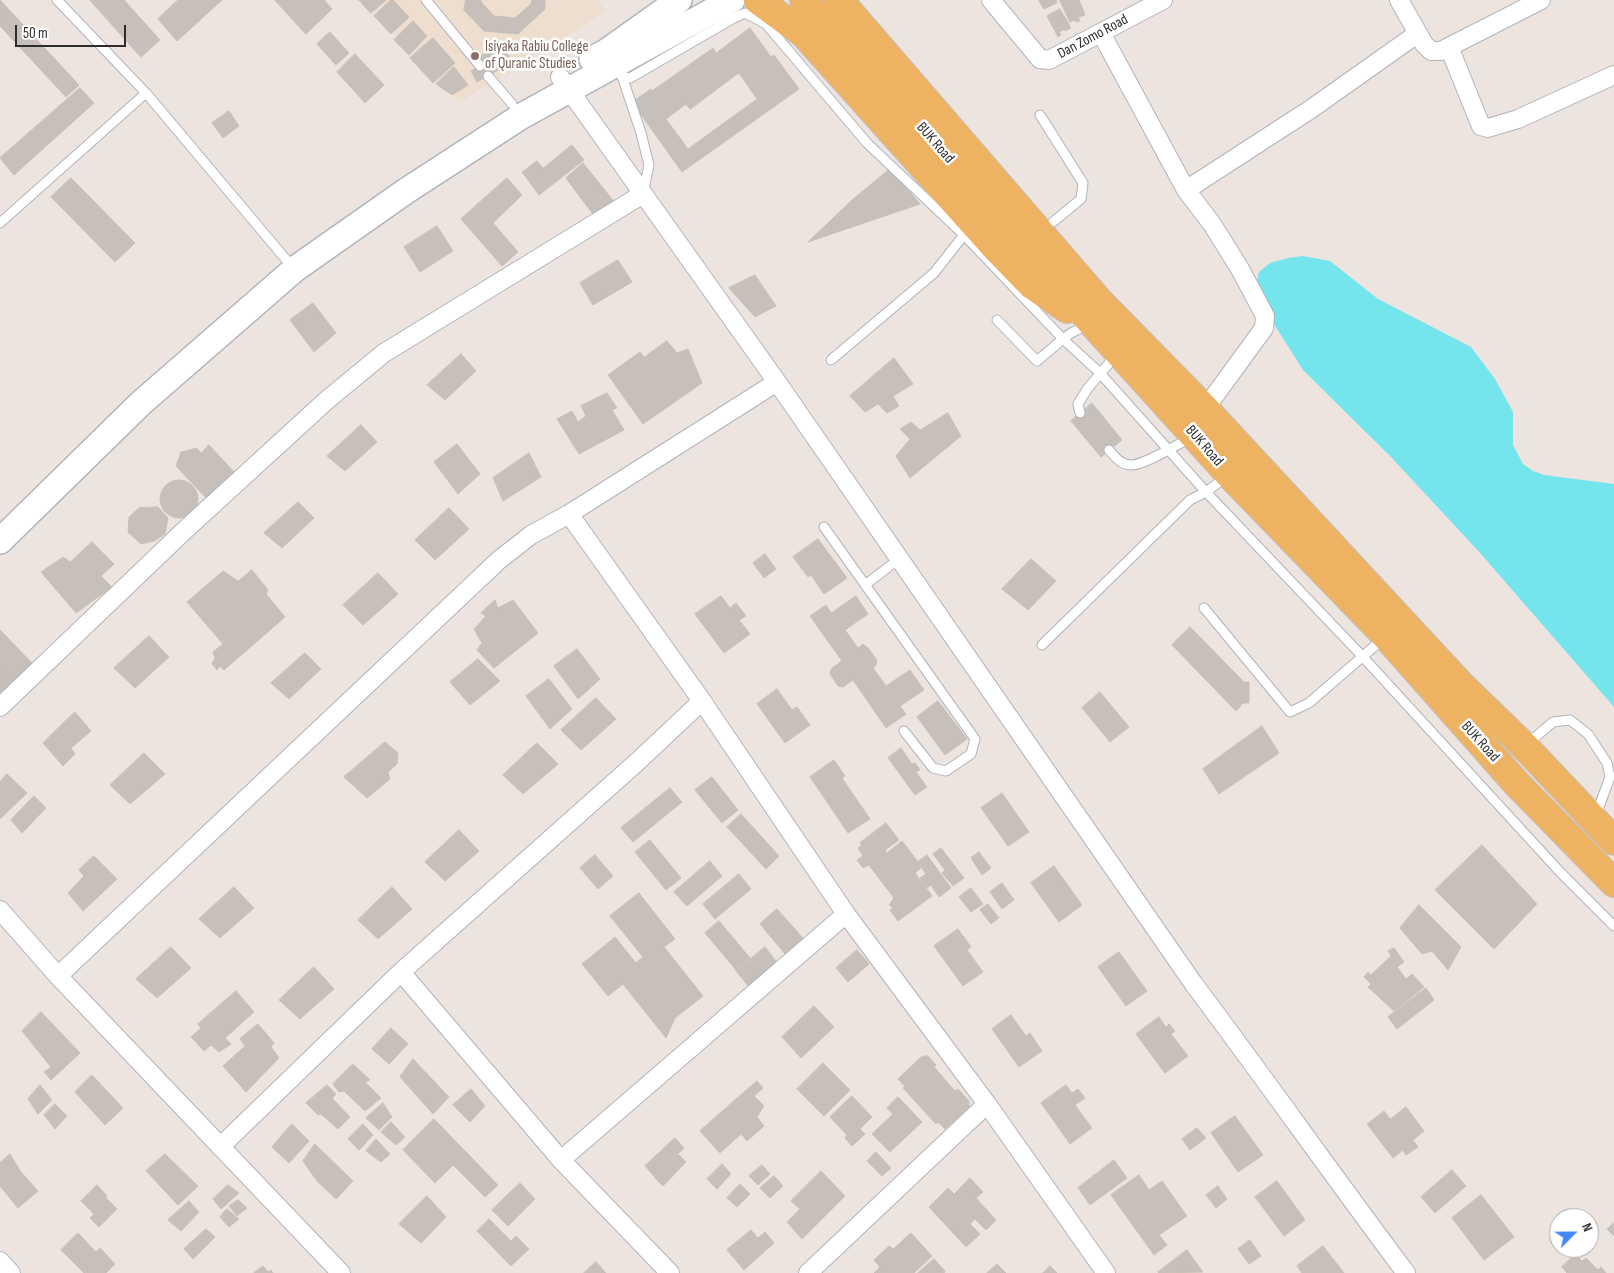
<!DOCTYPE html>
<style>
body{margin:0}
#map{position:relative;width:1614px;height:1273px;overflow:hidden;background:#ede4df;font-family:"Sofia Sans Condensed",sans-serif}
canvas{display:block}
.north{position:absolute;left:1549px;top:1208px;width:50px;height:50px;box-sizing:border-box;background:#fff;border:1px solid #ababab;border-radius:50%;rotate:67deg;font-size:14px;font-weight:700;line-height:20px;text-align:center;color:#2c2c2c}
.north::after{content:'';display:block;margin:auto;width:18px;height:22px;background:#4288f7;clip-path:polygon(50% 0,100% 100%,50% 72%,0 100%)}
.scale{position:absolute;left:15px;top:25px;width:111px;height:22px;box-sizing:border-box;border:2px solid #2c2c2c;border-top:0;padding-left:6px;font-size:15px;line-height:18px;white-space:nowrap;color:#2c2c2c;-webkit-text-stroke:4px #fff;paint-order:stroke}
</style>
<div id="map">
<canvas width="1614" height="1273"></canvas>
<div class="north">N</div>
<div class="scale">50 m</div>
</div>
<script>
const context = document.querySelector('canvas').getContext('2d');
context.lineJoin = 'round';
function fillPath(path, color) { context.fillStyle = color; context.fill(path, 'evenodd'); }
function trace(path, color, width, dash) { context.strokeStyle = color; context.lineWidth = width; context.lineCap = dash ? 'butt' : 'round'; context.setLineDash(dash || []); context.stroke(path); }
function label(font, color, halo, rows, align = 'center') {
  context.font = font + ' "Sofia Sans Condensed",sans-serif'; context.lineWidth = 5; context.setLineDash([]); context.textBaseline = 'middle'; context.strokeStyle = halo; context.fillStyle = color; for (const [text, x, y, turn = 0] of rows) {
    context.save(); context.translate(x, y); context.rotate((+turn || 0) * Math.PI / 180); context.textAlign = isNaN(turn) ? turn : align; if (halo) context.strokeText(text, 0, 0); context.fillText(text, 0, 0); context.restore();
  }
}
const education = new Path2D(`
 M364 0H597L606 11 460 102Z`);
const water = new Path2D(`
 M1303 256 1330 261 1378 299 1471 347 1495 379 1513 412V445L1523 464 1533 471 1544 475 1614 484V707L1481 554 1391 457 1303 370 1272 321 1256 285 1259 272 1270 263 1288 258Z`);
const building = new Path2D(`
 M0 0 79 85 66 97 0 26Z
 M90 0H124L160 40 141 57Z
 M178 0H222L177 41 158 19Z
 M275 0H324L332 9 306 34Z
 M359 0H386L371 13Z
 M391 0H393L409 17 391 34 374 16Z
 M466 0H481V2L494 16 515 18 531 4 532 0H545V9L518 34 484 31 464 10Z
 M1039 0H1056L1057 3 1044 9Z
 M1060 0H1079L1085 15 1078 17 1080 21 1076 22 1075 20 1070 22Z
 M1060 9 1071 28 1065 31V29L1059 32 1061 35 1058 37 1047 16Z
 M413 21 427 36 409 55 394 40Z
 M750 28 771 57 774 55 799 89 682 172 632 102 651 89 652 91 713 48 716 53ZM739 73 757 99 688 149 666 119 686 104 690 109Z
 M330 32 349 53 336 65 317 44Z
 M433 38 455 63 433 83 410 58Z
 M493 49 497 57 506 52 512 62 477 82 471 71 482 65 478 58Z
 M355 54 384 85 365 103 337 72Z
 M454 67 468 85 452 95 436 84Z
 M80 88 94 103 14 175 0 158Z
 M229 111 239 126 223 138 212 123Z
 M572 145 584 160 539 195 522 172 537 161 543 168Z
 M583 163 616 204 595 217 566 178Z
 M890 169 920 204 808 242 852 200Z
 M71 178 135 243 115 262 51 197Z
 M507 178 522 195 493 223 518 252 502 266 461 219Z
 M437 226 453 251 420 272 404 247Z
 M618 260 632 282 593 305 580 283Z
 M755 275 776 306 755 317 729 288Z
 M313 303 336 333 314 352 290 320Z
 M667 341 677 353 688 349 702 383 643 424 608 375 640 352 644 357Z
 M461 354 476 371 445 400 427 385Z
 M894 358 913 384 893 396 899 406 887 413 878 404 865 412 850 396Z
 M607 393 617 408 612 410 624 430 579 454 557 419 572 411 578 422 586 416 581 406Z
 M1092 403 1122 440 1101 457 1071 421Z
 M948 413 961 436 910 478 896 456 910 439 900 429 911 422 920 430Z
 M361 425 377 442 345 471 327 456Z
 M457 444 480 474 458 494 434 462Z
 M209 445 235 473 207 499 176 466 181 452 197 448 201 453Z
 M529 453 541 477 503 501 493 478Z
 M160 499a19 19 0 1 1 38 0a19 19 0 1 1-38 0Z
 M298 502 314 518 282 548 264 533Z
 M158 507 168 518 165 534 154 541 141 544 128 532 129 517 139 508Z
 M449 508 469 529 435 560 415 540Z
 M818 539 847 578 824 594 811 575 808 577 793 557Z
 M92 542 114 564 101 576 112 587 76 613 41 572 63 557 70 562Z
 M765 554 776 569 764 578 753 563Z
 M1031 559 1056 581 1028 610 1002 589Z
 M252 570 268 590 266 594 285 617 224 670 220 666 217 670 212 664 215 658 213 652 223 644 187 602 223 571 238 581Z
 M378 573 398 594 363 625 343 605Z
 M721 596 730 608 736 603 746 616 739 620 750 634 724 653 695 614Z
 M856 596 868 614 845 630 858 648 863 644 868 648 877 660 876 665 873 668 886 686 910 670 924 690 900 706 906 714 886 728 853 680 843 687 838 686 830 674 831 669 842 661 810 616 826 605 831 613Z
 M495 600 498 608 513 600 538 633 494 668 477 650 482 643 474 629 486 616 481 613Z
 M1190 627 1244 682H1249V703H1243L1236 711 1172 645Z
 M0 630 34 665 0 696Z
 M149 636 169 657 135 688 114 668Z
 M577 649 600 679 578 699 554 666Z
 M305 653 321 669 289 699 271 683Z
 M478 659 500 681 470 705 450 682Z
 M549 679 572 709 550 729 526 696Z
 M777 689 792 710 797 707 810 725 785 743 757 704Z
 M1100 692 1129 727 1110 742 1082 708Z
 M596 698 616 719 581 750 561 730Z
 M938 701 967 739 945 755 917 717Z
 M75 712 91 731 71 748 75 754 63 766 43 743Z
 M1262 726 1279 753 1219 794 1203 769Z
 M385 742 398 753 397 764 388 772 390 779 367 798 344 777Z
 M537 743 558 764 523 794 503 775Z
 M901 748 912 764 915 763 920 770 916 772 927 787 915 795 888 758Z
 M144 753 165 774 130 804 110 785Z
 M834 760 845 776 842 778 870 819 848 833 810 777Z
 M7 774 27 793 0 819V782Z
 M712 777 738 810 722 823 695 790Z
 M670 788 682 802 633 842 621 828Z
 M1002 793 1029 832 1008 846 981 808Z
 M34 796 46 808 22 833 11 820Z
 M741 814 779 856 766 869 727 827Z
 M886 823 899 840 885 850 887 853 902 841 922 867 915 873 932 896 898 921 890 910 893 908 889 905 894 898 869 865 863 868 857 860 863 856 858 848 862 845 860 843Z
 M459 830 479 851 445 881 425 862Z
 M650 840 681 878 666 890 635 852Z
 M1482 845 1537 904 1494 949 1435 890Z
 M941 848 964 878 953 886 942 873 945 870 933 854Z
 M979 852 991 868 982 875 971 858Z
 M595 855 613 876 598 889 580 868Z
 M927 855 951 888 939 897 931 885 927 888 920 878 926 874 918 862Z
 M94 856 117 879 83 911 68 893 84 876 79 870Z
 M710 861 722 876 687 906 674 892Z
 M1054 866 1082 905 1059 922 1031 883Z
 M739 874 751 889 715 919 703 904Z
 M1002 883 1014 900 1002 909 990 892Z
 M234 887 254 908 220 938 199 919Z
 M392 887 412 909 378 939 358 920Z
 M971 888 983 904 971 912 959 897Z
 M639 893 675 939 664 947 703 996 675 1018 666 1038 623 984 608 996 582 964 615 937 636 963 643 957 610 916Z
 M988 904 999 918 991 924 980 910Z
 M1419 905 1461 947 1448 970 1432 951 1422 954 1400 928Z
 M777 909 803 938 785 954 760 924Z
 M719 921 750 958 736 970 705 933Z
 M958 929 971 947 967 950 983 972 963 986 934 946Z
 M171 947 191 968 157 998 136 979Z
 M765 947 778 964 750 988 736 971Z
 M1394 948 1404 962 1397 967 1406 979 1412 974 1424 987 1394 1011 1368 987 1371 984 1364 977 1368 972 1371 975 1391 956 1388 951Z
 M857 950 869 964 848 982 836 968Z
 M1119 952 1147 991 1126 1006 1098 967Z
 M314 967 334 989 300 1019 279 1000Z
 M1426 988 1434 1000 1397 1029 1388 1017Z
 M236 991 254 1012 225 1038 231 1044 219 1052 211 1045 204 1051 191 1037 201 1028 198 1024Z
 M814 1006 834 1027 801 1058 782 1037Z
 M41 1012 80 1053 51 1080 44 1072 51 1067 22 1031Z
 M1011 1015 1026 1036 1030 1033 1042 1051 1019 1067 992 1029Z
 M1159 1017 1166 1027 1169 1024 1175 1031 1171 1034 1188 1056 1165 1073 1136 1034Z
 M258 1024 274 1043 271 1047 279 1058 246 1092 223 1066 245 1046 240 1039Z
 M391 1028 408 1044 389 1064 372 1049Z
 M928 1056 936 1065 934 1067 955 1091 958 1089 969 1101V1107L945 1129 938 1122 936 1124 903 1088 905 1086 898 1079 921 1057Z
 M413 1059 449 1097 433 1114 400 1077Z
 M823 1063 850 1090 824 1116 797 1089Z
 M353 1064 370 1080 365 1082 381 1098 365 1111 344 1091 339 1092 333 1084Z
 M92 1075 123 1108 105 1125 75 1092Z
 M757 1081 763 1088 754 1096 764 1106 757 1117 764 1126 747 1141 741 1134 720 1153 700 1131Z
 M40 1085 52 1100 38 1114 28 1099Z
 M327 1085 336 1094 332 1098 350 1117 338 1129 321 1114 318 1115 306 1103Z
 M1066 1085 1072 1093 1078 1089 1085 1098 1075 1105 1092 1128 1070 1144 1041 1103Z
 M471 1089 485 1106 470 1122 453 1105Z
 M852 1096 872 1117 860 1129 865 1134 852 1146 845 1138 847 1135 830 1117Z
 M898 1097 922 1122 890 1152 872 1134 893 1114 887 1108Z
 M383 1103 392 1117 379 1130 366 1118Z
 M55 1104 67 1116 55 1129 44 1115Z
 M1406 1107 1424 1131 1413 1140 1418 1147 1406 1155 1403 1150 1393 1158 1367 1124 1384 1111 1390 1119Z
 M1235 1116 1263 1155 1238 1172 1211 1133Z
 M434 1119 498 1185 485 1197 453 1165 435 1183 403 1150Z
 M391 1122 405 1137 396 1145 381 1132Z
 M292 1124 309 1141 289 1163 272 1147Z
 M363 1124 373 1135 359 1150 348 1139Z
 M1197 1128 1206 1138 1190 1150 1182 1139Z
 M675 1138 684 1148 654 1176 645 1166Z
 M376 1139 390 1154 381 1162 366 1151Z
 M315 1144 353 1181 336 1199 317 1181 303 1161Z
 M876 1152 891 1168 882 1176 867 1161Z
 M10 1154 21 1172 38 1191 18 1208 0 1186V1163Z
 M165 1154 198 1186 178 1205 146 1171Z
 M678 1154 686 1162 663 1186 654 1177Z
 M1114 1160 1127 1178 1090 1205 1078 1188Z
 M722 1164 731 1174 717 1189 707 1179Z
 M762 1165 770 1174 758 1185 749 1176Z
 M1452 1170 1466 1186 1435 1213 1421 1197Z
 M821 1171 845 1196 802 1239 787 1222 800 1209 791 1201Z
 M1139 1175 1149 1190 1162 1181 1187 1216 1159 1235 1167 1245 1154 1255 1111 1195Z
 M774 1176 783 1186 770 1198 760 1188Z
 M970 1178 983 1192 976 1198 996 1220 986 1230 975 1219 970 1224 980 1234 966 1247 929 1207 948 1188 954 1194Z
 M1277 1181 1305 1220 1284 1236 1255 1197Z
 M520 1183 535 1199 508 1226 492 1210Z
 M740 1184 750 1194 737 1207 727 1198Z
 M97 1185 107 1196 105 1197 117 1209 99 1227 90 1218 94 1214 81 1201Z
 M228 1185 239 1193 221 1209 213 1199Z
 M1218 1186 1227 1199 1216 1208 1206 1195Z
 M1481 1195 1514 1237 1484 1260 1452 1218Z
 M427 1196 446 1217 421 1243 399 1224Z
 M238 1200 247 1208 237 1216 229 1206Z
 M189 1201 199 1212 181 1231 168 1220Z
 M227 1209 239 1219 229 1227 220 1217Z
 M489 1219 511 1241 516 1236 529 1249 511 1266 477 1231Z
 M1614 1223V1236L1607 1229Z
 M206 1229 215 1237 193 1259 184 1249Z
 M751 1230 758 1238 765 1232 774 1243 744 1270 727 1250Z
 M78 1233 96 1252 100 1248 115 1264 106 1273H84L61 1250Z
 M911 1233 932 1256 914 1273H874L880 1267 874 1260 889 1246 893 1249Z
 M1250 1240 1261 1256 1249 1264 1238 1249Z
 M1323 1246 1344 1273H1302L1297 1266Z
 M1187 1250 1203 1272 1159 1273 1158 1272Z
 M1575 1254 1582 1261 1586 1258 1598 1270 1601 1267 1606 1273H1567L1562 1267Z
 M934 1259 945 1271 944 1273H918Z
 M596 1262 606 1273H584Z
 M997 1264 1006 1273H987Z
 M263 1266 268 1272 271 1270 273 1273H254Z
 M1050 1266 1057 1273H1043Z`);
const service = new Path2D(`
 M57 0 146 93 294 269
 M426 0 480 66
 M615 67 622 76 630 78 732 19 745 13 766 24 867 143 964 235 1063 339 1071 333 1089 324
 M488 76 512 104
 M622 76 641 133 649 165 643 194
 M1040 115 1083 183 1081 199 1053 222
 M0 223 146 93
 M997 320 1037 361 1063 339 1100 373 1206 492 1363 657 1560 872 1614 926
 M831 360 934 273 967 231
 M1080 413 1078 404 1088 388 1117 354
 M1109 450C1115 457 1121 465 1131 465 1145 465 1178 444 1192 437
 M824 527 975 739 971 754 946 771 933 768 904 731
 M865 585 899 559
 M1204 608 1290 712 1309 703 1384 638
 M1042 645 1190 500 1206 492 1227 476
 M1526 745 1553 722 1570 720 1588 734 1607 763 1610 777 1596 815`);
const minor = new Path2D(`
 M991 0 1040 59 1049 60 1163 0
 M1399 0 1424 44 1431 51H1441L1541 0
 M1101 33 1186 190 1212 224 1240 269 1265 316 1264 328 1205 409
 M1449 47 1481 126 1488 128 1518 119 1614 75
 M560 77 777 382 1193 983C1265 1079 1334 1177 1406 1273
 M1186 190 1311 109 1417 34
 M569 514 702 701 846 914 987 1104 1106 1273
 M0 707 186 529 327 400 384 353 643 194
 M0 910 58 976 341 1273
 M401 972 561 1160 670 1273
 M58 976 499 560 531 535 569 514 777 382
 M220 1147 401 972 636 763 702 701
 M561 1160 846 914
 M0 1261 11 1273
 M808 1273 987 1104`);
const secondary = new Path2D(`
 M592 59 606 52 679 0
 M0 541 141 403 295 269 406 191 520 117 732 0`);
const primary = new Path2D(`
 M758 0 804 34 995 247 1032 285 1067 309
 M804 0 922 128 1092 323 1229 474 1386 636 1517 784 1614 883
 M839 0 1099 301 1205 409 1460 684 1524 746 1614 841`);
const markers = [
 [475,56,5,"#8d6e63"]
];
const streetNames = [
 ["Dan Zomo Road",1093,37,-28],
 ["BUK Road",935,143,49],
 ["BUK Road",1204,446,49],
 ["BUK Road",1480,742,48]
];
const educationNames = [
 ["Isiyaka Rabiu College",485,47],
 ["of Quranic Studies",485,64]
];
fillPath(education, '#eedecf');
fillPath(water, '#74e5ed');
fillPath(building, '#c6bfba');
trace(building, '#c9c0b8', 1);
trace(service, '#afb4bc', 11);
trace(minor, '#afb4bc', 20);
trace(secondary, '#afb4bc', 28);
trace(primary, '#c4c4c4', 30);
trace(service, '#fff', 9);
trace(minor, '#fff', 18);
trace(secondary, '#fff', 25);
trace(primary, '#eeb263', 28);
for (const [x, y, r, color] of markers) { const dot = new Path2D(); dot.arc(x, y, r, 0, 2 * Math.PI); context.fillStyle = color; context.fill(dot); trace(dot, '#fff', 2); }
label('15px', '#2c2c2c', '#fff', streetNames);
label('15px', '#785e54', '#fff', educationNames, 'left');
</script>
